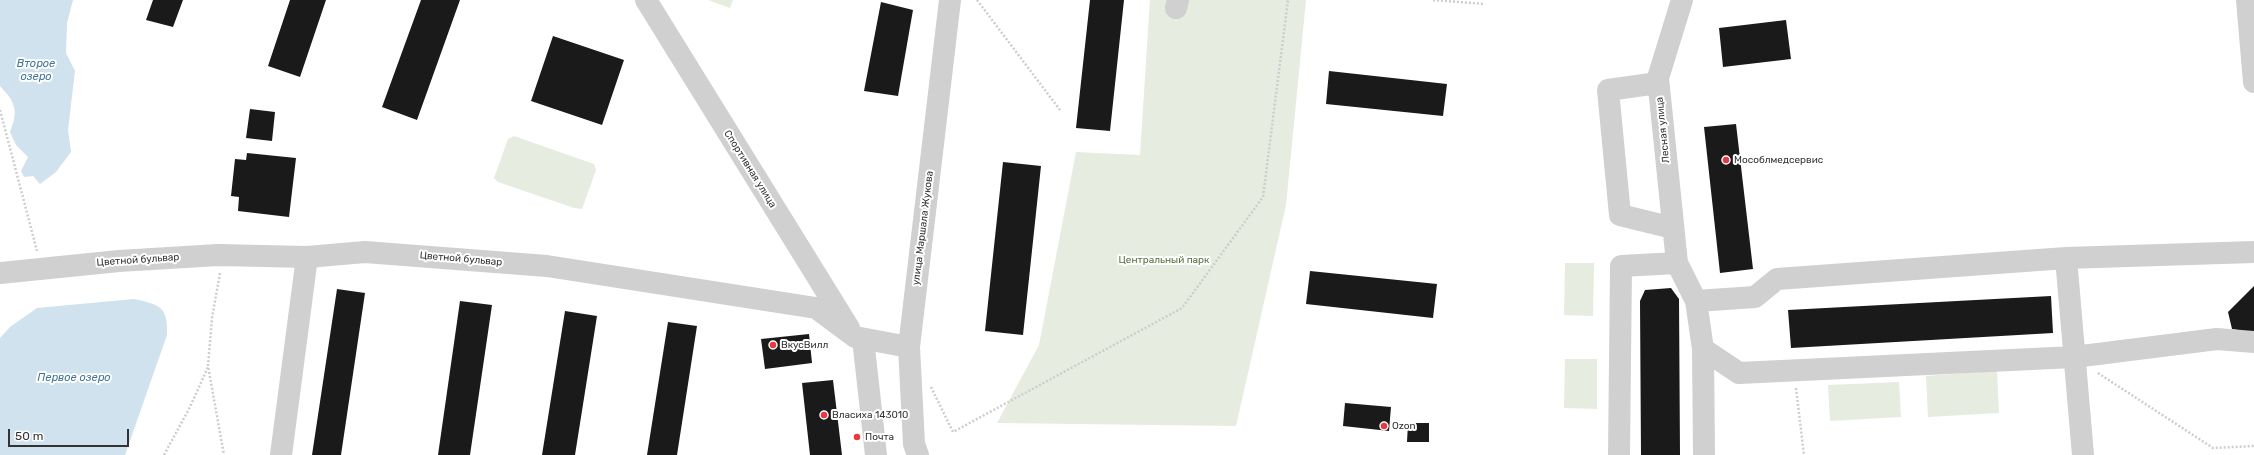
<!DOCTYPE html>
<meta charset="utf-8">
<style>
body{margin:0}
#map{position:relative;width:2254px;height:455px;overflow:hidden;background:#fff;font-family:Rubik,sans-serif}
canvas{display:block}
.scale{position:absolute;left:8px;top:429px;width:121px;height:18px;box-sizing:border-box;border:2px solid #333;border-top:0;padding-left:5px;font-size:12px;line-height:14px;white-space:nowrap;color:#333;-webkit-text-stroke:3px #fff;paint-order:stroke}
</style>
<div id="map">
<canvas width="2254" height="455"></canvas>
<div class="scale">50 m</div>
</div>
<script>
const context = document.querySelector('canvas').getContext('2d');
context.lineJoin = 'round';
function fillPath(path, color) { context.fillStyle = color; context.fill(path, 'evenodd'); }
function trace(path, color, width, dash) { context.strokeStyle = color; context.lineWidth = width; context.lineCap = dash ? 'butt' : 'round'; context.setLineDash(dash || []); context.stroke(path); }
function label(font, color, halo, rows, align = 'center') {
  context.font = font + ' Rubik,sans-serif'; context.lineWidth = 4; context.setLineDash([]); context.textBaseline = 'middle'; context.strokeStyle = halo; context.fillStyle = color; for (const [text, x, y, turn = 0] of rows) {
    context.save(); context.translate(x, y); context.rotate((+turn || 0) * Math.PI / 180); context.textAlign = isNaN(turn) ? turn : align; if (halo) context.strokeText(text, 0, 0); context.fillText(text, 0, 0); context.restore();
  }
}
const green = new Path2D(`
 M708 0H733L730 8Z
 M1150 0H1306L1286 205 1236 426 997 423 1039 345 1076 152 1140 155Z
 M514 136 594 164 596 170 582 209 574 208 498 182 494 178 508 139Z
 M1565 263H1594L1593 316 1564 315Z
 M1565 359H1597V409L1564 408Z
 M1997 371 1999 413 1928 417 1926 376Z
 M1899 382 1901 417 1830 421 1828 385Z`);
const water = new Path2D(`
 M0 0H73L67 23 66 53 75 71 68 130 71 152 56 172 40 184 33 176 24 177 21 171 28 157 16 145 10 132C19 110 15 102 0 86Z
 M134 299C161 305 168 307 167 335L125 455H0V338L10 327 37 308Z`);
const building = new Path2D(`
 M153 0H183L173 27 146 20Z
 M290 0H326L300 77 268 66Z
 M421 0H460L417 120 382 107Z
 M1090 0H1124L1110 131 1076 128Z
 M881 2 913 10 898 96 864 91Z
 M1786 20 1791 59 1723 67 1719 28Z
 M553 36 624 60 602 125 531 101Z
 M1329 71 1447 84 1443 116 1326 104Z
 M250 109 275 112 272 141 246 138Z
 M1736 124 1753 269 1720 273 1704 127Z
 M247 153 296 158 289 217 238 211 239 197 231 196 235 159 246 160Z
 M1003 162 1041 166 1023 335 985 331Z
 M1310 271 1437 284 1433 318 1306 304Z
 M2254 286V333L2232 329 2228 312Z
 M1671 288 1679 299 1680 455H1641L1640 301 1645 290Z
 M337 289 365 293 341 455H312Z
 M2051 296 2053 333 1791 348 1788 310Z
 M460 301 492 305 470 455H438Z
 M565 311 597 316 575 455H542Z
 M668 322 697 326 677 455H647Z
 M809 334 812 363 765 369 761 339Z
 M833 380 842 455H810L802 383Z
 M1345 403 1391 407 1389 431 1343 426Z
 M1408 423H1429V442H1407Z`);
const path = new Path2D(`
 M977 0 1060 110
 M1433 0 1484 4
 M0 110 37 251
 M220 273 212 318 208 366 224 455
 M2098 373 2213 448 2254 446
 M931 387 953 432 1182 308 1263 197 1288 0
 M1796 388 1804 455
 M164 455 190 407 208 367`);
const minor = new Path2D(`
 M646 0 849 328
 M1682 0 1658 78 1677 263 1696 301 1703 349 1704 455
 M2247 0 2254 82
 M1176 8 1178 0
 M1658 83 1608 90 1620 215 1673 228
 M0 273 119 261 218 255 307 257 365 252 547 266 816 308 855 337 909 347
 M1696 301 1755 297 1777 279 2066 258
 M863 339 876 455
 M1703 349 1739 373 2074 357 2217 339 2254 342
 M281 455 307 257
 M918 455 914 444 909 347 950 0
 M1619 455 1621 266 1677 263
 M2083 455 2066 258 2254 252`);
const markers = [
 [1726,160,4,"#e63946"],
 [773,345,4,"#e63946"],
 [824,415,4,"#e63946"],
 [1384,426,4,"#e63946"],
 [857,437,4,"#e63946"]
];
const streetNames = [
 ["Лесная улица",1663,130,-96],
 ["Спортивная улица",750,169,58],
 ["улица Маршала Жукова",923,228,-83],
 ["Цветной бульвар",461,259,5],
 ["Цветной бульвар",138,260,-4]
];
const poiNames = [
 ["Мособлмедсервис",1734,160],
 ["ВкусВилл",781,345],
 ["Власиха 143010",832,415],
 ["Ozon",1392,426],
 ["Почта",865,437]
];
const parkNames = [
 ["Центральный парк",1164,260]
];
const waterNames = [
 ["Второе",36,64],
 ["озеро",36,77],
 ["Первое озеро",74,378]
];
fillPath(green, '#e6ecdf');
fillPath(water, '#cfe2ee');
fillPath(building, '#1a1a1a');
trace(path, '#cdcdcd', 2.5, [2, 2]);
trace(minor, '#d0d0d0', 22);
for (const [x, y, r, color] of markers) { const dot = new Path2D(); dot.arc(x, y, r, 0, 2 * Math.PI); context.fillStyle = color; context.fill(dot); trace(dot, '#fff', 1.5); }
label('10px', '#333', '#fff', streetNames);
label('10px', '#333', '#fff', poiNames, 'left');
label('10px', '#56703f', '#fff', parkNames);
label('italic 11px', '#3f7597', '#fff', waterNames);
</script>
